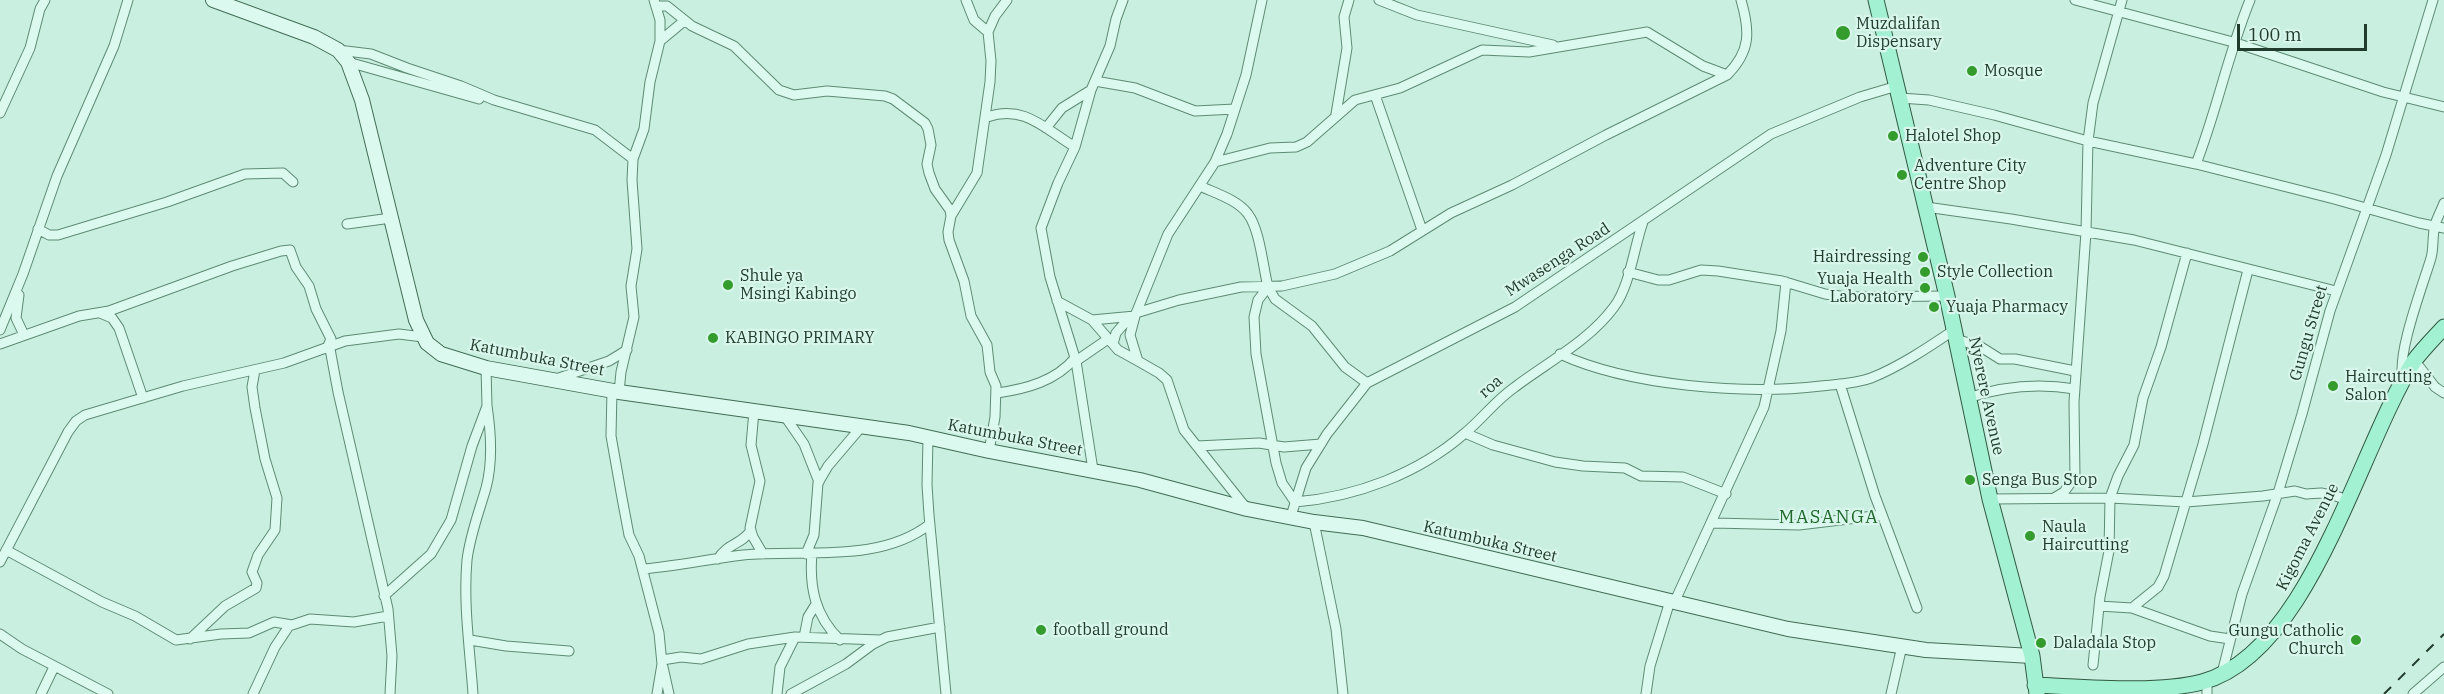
<!DOCTYPE html>
<style>
body{margin:0}
#map{position:relative;width:2444px;height:694px;overflow:hidden;background:#c9efe1;font-family:"IBM Plex Serif",serif}
canvas{display:block}
.scale{position:absolute;left:2237px;top:24px;width:130px;height:27px;box-sizing:border-box;border:3px solid #213c2c;border-top:0;padding-left:8px;font-size:18px;line-height:21px;white-space:nowrap;color:#213c2c;-webkit-text-stroke:4px #d9f6ec;paint-order:stroke}
</style>
<div id="map">
<canvas width="2444" height="694"></canvas>
<div class="scale">100 m</div>
</div>
<script>
const context = document.querySelector('canvas').getContext('2d');
context.lineJoin = 'round';
function trace(path, color, width, dash) { context.strokeStyle = color; context.lineWidth = width; context.lineCap = dash ? 'butt' : 'round'; context.setLineDash(dash || []); context.stroke(path); }
function label(font, color, halo, rows, align = 'center') {
  context.font = font + ' "IBM Plex Serif",serif'; context.lineWidth = 4.5; context.setLineDash([]); context.textBaseline = 'middle'; context.strokeStyle = halo; context.fillStyle = color; for (const [text, x, y, turn = 0] of rows) {
    context.save(); context.translate(x, y); context.rotate((+turn || 0) * Math.PI / 180); context.textAlign = isNaN(turn) ? turn : align; if (halo) context.strokeText(text, 0, 0); context.fillText(text, 0, 0); context.restore();
  }
}
const street = new Path2D(`
 M966 0 974 20 988 32
 M1379 0 1417 15 1553 45
 M2075 0 2233 42 2383 92 2444 107
 M656 6H667L692 26 734 46 779 90 794 95 827 91 885 96 893 99 925 123 928 129 931 145 927 164 929 173 935 189 950 210 951 216 948 232 949 240 964 281 971 316 987 345 990 372 996 386 995 417 989 451
 M660 41 684 21
 M338 50 371 54 407 68 461 86 494 100 595 130 633 159
 M348 62 479 99
 M1095 81 1135 88 1195 111 1235 109
 M1375 95 1422 230
 M1900 98 1929 100 1994 115 2088 141 2196 164 2334 199 2419 223 2444 228
 M0 113 30 48 40 9 45 0
 M1336 114 1347 48 1344 17 1349 0
 M987 117C1024 104 1045 129 1075 147
 M1046 128 1062 108 1091 90
 M1215 162 1270 148 1296 147 1307 142 1355 100 1400 88 1482 50 1529 52 1647 32 1703 66 1727 75
 M2196 164C2217 110 2228 54 2250 0
 M1200 186C1215 193 1238 200 1248 214 1260 230 1263 267 1268 287L1275 299 1312 326 1345 367 1367 383
 M1926 207 2011 219 2134 240 2336 291
 M951 216 977 173 990 82 991 61 988 32 995 16 1007 0
 M347 224 391 218
 M38 229 49 235H58L167 202 245 174 283 173 293 182
 M1628 272 1658 280H1669L1701 270 1718 271 1782 281 1825 294 1847 297 1947 296
 M1268 287 1258 300 1254 317 1256 354 1276 463 1282 483 1295 502C1356 497 1418 474 1465 433 1482 419 1496 400 1515 387 1548 362 1589 341 1614 307 1630 286 1634 247 1643 222
 M19 295 16 318 24 335
 M1057 301 1092 320 1118 350 1138 361
 M100 313 112 318 119 328 143 398
 M1136 313 1179 300 1241 287 1282 286 1335 274 1390 251 1451 213 1512 185 1606 135 1727 75C1751 51 1750 31 1741 0
 M1092 320 1135 316
 M0 330 23 274 57 176 114 46 128 0
 M1956 339 1981 347 2000 359H2015L2075 371
 M0 344 79 316 109 311 232 266 281 251 290 250 296 267 309 286 316 309 331 339 327 348 330 349 338 392 388 609 392 656 390 694
 M1113 344 1116 333 1130 317
 M1560 354C1629 386 1746 395 1821 386 1837 384 1855 384 1871 378 1899 367 1929 347 1954 330
 M1076 361 1108 339
 M2415 361 2435 387 2444 393
 M556 379 609 361 627 350
 M2404 380C2394 360 2424 282 2431 258 2434 248 2432 236 2435 225 2437 218 2441 211 2444 203
 M1840 384 1875 496 1917 608
 M612 390 611 436 622 498 629 535 639 556 659 633 662 664 657 694
 M619 392 621 372 634 317 631 286 637 249 632 180 633 159 644 129 650 82 660 41V20L654 0
 M997 393C1026 389 1056 381 1075 358
 M1968 398C2003 386 2038 383 2075 389
 M754 411 751 445 760 481 750 528 753 537 763 554
 M784 415 804 444 819 482
 M1465 433 1493 445 1555 462 1583 466 1625 468 1641 476 1683 477 1726 494
 M928 438 927 485 929 515 946 694
 M1197 446 1259 443 1284 447 1321 444
 M1093 470 1076 361 1050 277 1041 228 1058 183 1075 147 1091 90 1110 46 1116 19 1123 0
 M2054 498 2064 492 2075 477 2074 402 2086 232 2088 141 2093 103 2122 0
 M1990 499 2110 498 2186 502 2263 496 2295 491 2306 494 2321 493 2336 496 2347 500
 M1247 509 1184 430 1167 380 1159 373 1138 361 1130 335 1135 316 1168 234 1215 162 1227 134 1246 75 1262 0
 M1291 516 1306 468 1327 434 1367 383 1515 307 1771 134 1860 97 1897 86
 M1314 522 1336 629 1343 694
 M1713 523 1799 525 1882 515
 M6 550 102 602 135 616 176 640 221 634 249 633 274 622 292 625
 M812 553C809 587 815 616 840 640
 M806 554 814 535 818 483 828 466 862 426
 M718 559C726 544 743 544 751 530
 M0 562 68 432 76 421 85 415 183 386 284 363 345 341 399 334 423 337
 M643 569C677 566 709 559 743 555 803 549 879 564 930 524
 M384 596 431 554 451 520 472 446 487 406 486 368
 M1674 603 1764 407 1781 331 1786 282
 M2099 606 2132 608 2210 636 2230 639
 M2132 608 2158 587 2164 576 2203 444 2248 270
 M0 634 22 649 108 694
 M804 637 808 617 816 604
 M190 639 225 606 256 588 257 583 252 572 258 555 275 530 277 498 265 459 255 408 252 387 255 370
 M470 640 506 646 569 651
 M662 660 681 657 701 659 748 644 795 637 881 640
 M2093 665 2100 597 2109 551 2110 498 2118 476 2134 445 2143 398 2161 347 2187 253
 M663 667 669 694
 M2222 673 2242 594 2278 493 2302 414 2330 311 2386 155 2433 0
 M41 694 54 667
 M253 694 275 647 289 626 310 619 354 622 388 616
 M473 694C470 650 463 604 467 560 470 535 479 512 486 488 493 462 491 432 487 406
 M777 694 780 667 795 637
 M791 694 846 664 873 644 887 637 940 627
 M1646 694 1650 666 1670 601
 M1891 694 1902 646
 M2207 694V681
 M2413 694 2444 667`);
const secondary = new Path2D(`
 M213 0 314 37 338 50 348 62 362 100 416 320 427 343 441 354 486 368 619 392 909 433 989 451 1140 480 1247 509 1314 522 1363 528 1788 629 1926 650 2032 656`);
const primary = new Path2D(`
 M1876 0 1947 296 1990 499 2032 656 2037 694
 M2035 685C2084 687 2156 694 2202 682 2310 653 2358 450 2414 361 2423 349 2434 338 2444 327`);
const rail = new Path2D(`
 M2384 694 2444 634`);
const markers = [
 [1843,33,8,"#349b2d"],
 [1972,71,6,"#349b2d"],
 [1893,136,6,"#349b2d"],
 [1902,175,6,"#349b2d"],
 [1923,257,6,"#349b2d"],
 [1925,272,6,"#349b2d"],
 [728,285,6,"#349b2d"],
 [1925,288,6,"#349b2d"],
 [1934,307,6,"#349b2d"],
 [713,338,6,"#349b2d"],
 [2333,386,6,"#349b2d"],
 [1970,480,6,"#349b2d"],
 [2030,536,6,"#349b2d"],
 [1041,630,6,"#349b2d"],
 [2356,640,6,"#349b2d"],
 [2041,643,6,"#349b2d"]
];
const poiNames = [
 ["Muzdalifan",1856,24],
 ["Dispensary",1856,42],
 ["Mosque",1984,71],
 ["Halotel Shop",1905,136],
 ["Adventure City",1914,166],
 ["Centre Shop",1914,184],
 ["Hairdressing",1911,257,"right"],
 ["Style Collection",1937,272],
 ["Shule ya",740,276],
 ["Msingi Kabingo",740,294],
 ["Yuaja Health",1913,279,"right"],
 ["Laboratory",1913,297,"right"],
 ["Yuaja Pharmacy",1946,307],
 ["KABINGO PRIMARY",725,338],
 ["Haircutting",2345,377],
 ["Salon",2345,395],
 ["Senga Bus Stop",1982,480],
 ["Naula",2042,527],
 ["Haircutting",2042,545],
 ["football ground",1053,630],
 ["Gungu Catholic",2344,631,"right"],
 ["Church",2344,649,"right"],
 ["Daladala Stop",2053,643]
];
const streetNames = [
 ["Mwasenga Road",1558,260,-33],
 ["Gungu Street",2309,333,-74],
 ["Katumbuka Street",537,358,11],
 ["roa",1491,387,-41],
 ["Nyerere Avenue",1986,396,78],
 ["Katumbuka Street",1015,438,11],
 ["Kigoma Avenue",2308,537,-63],
 ["Katumbuka Street",1490,542,13]
];
const neighbourhoodNames = [
 ["MASANGA",1829,518]
];
trace(street, '#5d8b73', 11);
trace(secondary, '#406d54', 16);
trace(primary, '#315a41', 17);
trace(street, '#dcf9ef', 9);
trace(secondary, '#dcf9ef', 14);
trace(primary, '#a2f1d3', 15);
trace(rail, '#213c2c', 2, [10, 10]);
for (const [x, y, r, color] of markers) { const dot = new Path2D(); dot.arc(x, y, r, 0, 2 * Math.PI); context.fillStyle = color; context.fill(dot); trace(dot, '#d9f6ec', 2); }
label('16px', '#213c2c', '#d9f6ec', poiNames, 'left');
label('16px', '#213c2c', '#d9f6ec', streetNames);
context.letterSpacing = '1.5px';
label('18px', '#20692b', '#d9f6ec', neighbourhoodNames);
context.letterSpacing = '0px';
</script>
